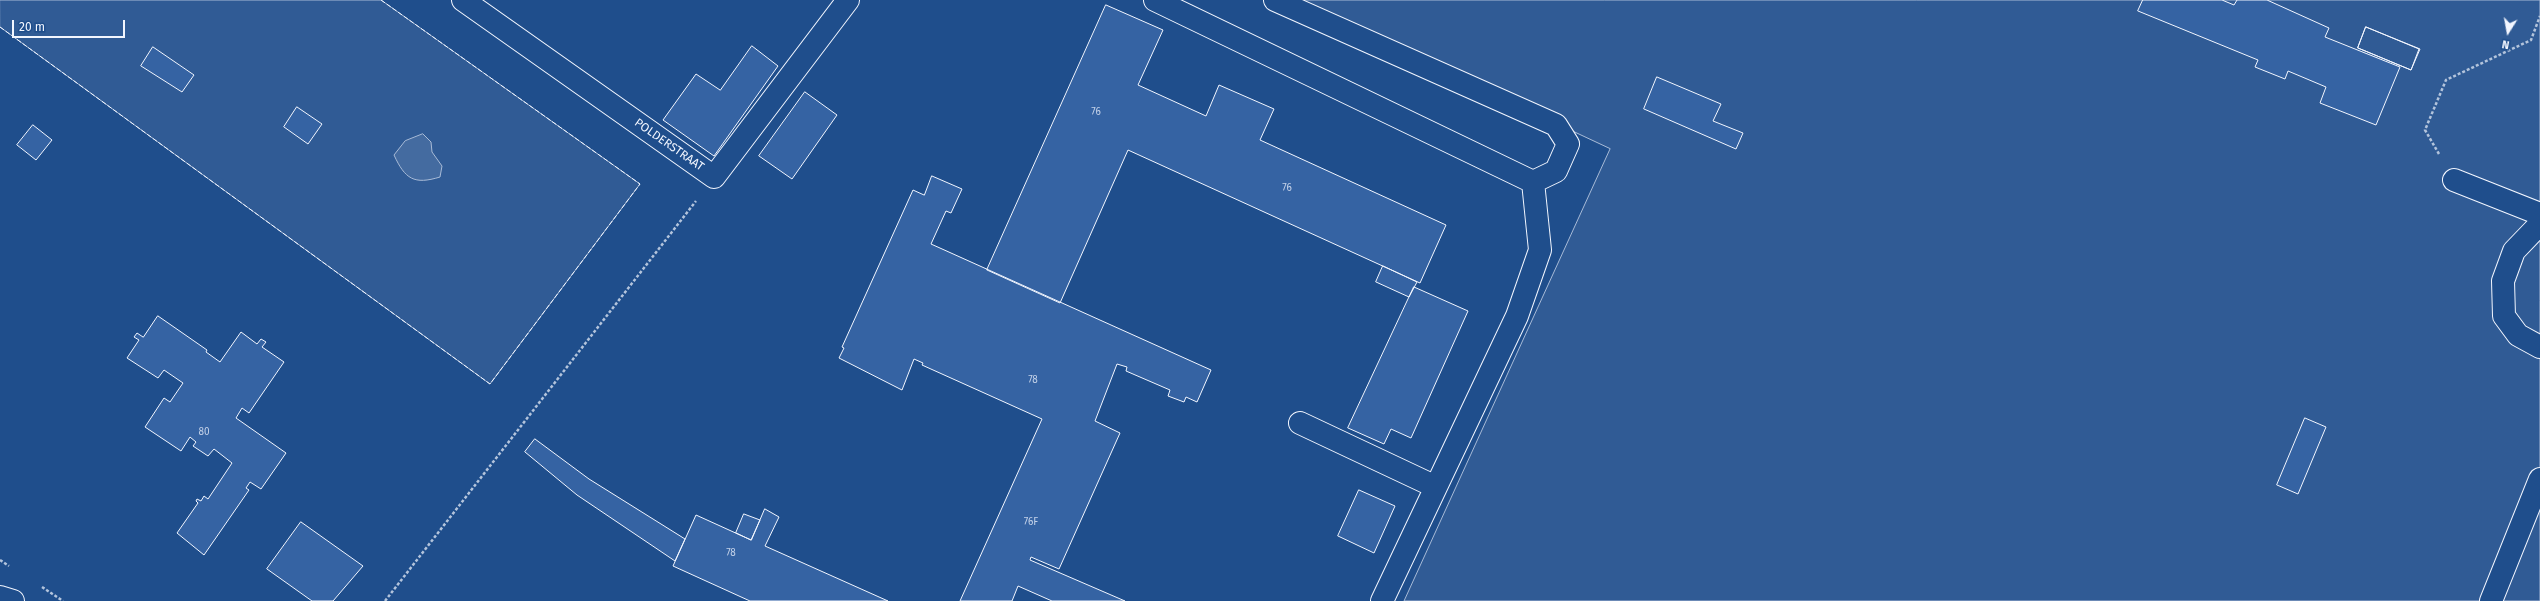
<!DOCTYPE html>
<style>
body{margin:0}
#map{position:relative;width:2540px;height:601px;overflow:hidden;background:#1f4e8c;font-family:"Fira Sans",sans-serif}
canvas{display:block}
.north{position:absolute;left:2488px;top:12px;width:40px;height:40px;-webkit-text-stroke:3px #1f4e8c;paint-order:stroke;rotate:191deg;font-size:11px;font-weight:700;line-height:16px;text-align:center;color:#f2f6ff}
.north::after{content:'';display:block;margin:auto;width:14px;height:18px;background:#f2f6ff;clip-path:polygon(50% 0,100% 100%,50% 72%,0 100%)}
.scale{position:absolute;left:12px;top:20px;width:113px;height:18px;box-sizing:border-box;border:2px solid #f2f6ff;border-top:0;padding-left:5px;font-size:12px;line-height:14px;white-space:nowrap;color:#f2f6ff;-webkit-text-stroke:3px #1f4e8c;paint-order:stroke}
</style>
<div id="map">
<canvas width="2540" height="601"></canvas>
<div class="north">N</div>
<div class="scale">20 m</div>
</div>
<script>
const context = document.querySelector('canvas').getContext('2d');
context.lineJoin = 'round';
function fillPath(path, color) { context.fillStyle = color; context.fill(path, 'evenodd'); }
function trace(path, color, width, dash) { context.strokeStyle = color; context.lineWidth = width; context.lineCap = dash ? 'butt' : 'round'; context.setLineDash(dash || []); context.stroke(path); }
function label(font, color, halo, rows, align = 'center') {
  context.font = font + ' "Fira Sans",sans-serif'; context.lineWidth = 3; context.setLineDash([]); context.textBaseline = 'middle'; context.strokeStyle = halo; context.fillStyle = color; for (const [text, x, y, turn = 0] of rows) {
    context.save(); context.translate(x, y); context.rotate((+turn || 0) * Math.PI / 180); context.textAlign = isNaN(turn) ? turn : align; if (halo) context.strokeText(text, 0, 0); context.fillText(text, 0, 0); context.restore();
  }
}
const built = new Path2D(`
 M0 0H381L640 184 490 384 0 27Z
 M1293 0H2540V601H1404L1610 149Z`);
const water = new Path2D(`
 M423 134 431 142 432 152 442 166 440 177C414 185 405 179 394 155L405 141Z`);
const building = new Path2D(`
 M2143 0H2222L2234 5 2237 0H2267L2329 28 2325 37 2400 67 2376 125 2320 103 2326 87 2288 71 2285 79 2255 67 2258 60 2138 11Z
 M1106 5 1163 30 1138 85 1206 116 1219 85 1274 109 1260 140 1446 225 1420 283 1128 150 1060 303 987 270Z
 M2366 27 2419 49 2411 70 2358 48Z
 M2366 27 2420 49 2411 70 2358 48Z
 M752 46 778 66 714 156 663 120 696 74 720 90Z
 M153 47 194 75 182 92 141 66Z
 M1657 77 1721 104 1713 121 1743 133 1736 149 1644 109Z
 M805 92 837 115 792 179 759 156Z
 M297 107 322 124 308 144 284 127Z
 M33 125 52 140 36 160 17 145Z
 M932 176 962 189 951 213 946 211 931 244 1211 370 1197 402 1186 397 1184 402 1168 396 1170 390 1126 371 1127 367 1117 364 1095 421 1120 433 1059 569 1031 557 1030 560 1125 601H1052L1018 586 1012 601H960L1042 419 922 365 923 363 914 359 902 390 839 358 844 348 842 347 913 190 924 195Z
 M1383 266 1417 282 1409 297 1376 282Z
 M1414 287 1468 311 1411 438 1391 429 1384 444 1348 428Z
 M158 316 207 350 206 352 220 362 241 332 257 344 261 339 266 342 262 347 284 362 249 413 242 408 236 418 286 453 261 489 250 482 246 488 249 490 204 555 177 533 198 503 196 501 197 499 201 501 204 496 208 499 232 463 214 449 208 456 193 446 196 442 190 437 181 451 145 427 164 398 170 402 183 383 164 370 158 378 127 358 139 340 134 337 137 333 143 337Z
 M2305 418 2326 427 2298 494 2277 485Z
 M535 439 589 479 685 539 675 561 577 495 525 452Z
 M1359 490 1395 506 1374 553 1338 536Z
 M765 509 779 517 765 546 888 601H750L673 566 696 515 751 540Z
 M744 514 760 520 751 540 736 533Z
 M301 522 363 566 333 601H312L267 569Z`);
const path = new Path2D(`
 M2439 154 2425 130 2446 80 2531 40 2540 16
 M0 560 9 566
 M42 587 63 601
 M385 601 696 201`);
const minor = new Path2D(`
 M463 0 714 177 848 0
 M1155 0 1533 182 1556 171 1568 144 1556 125 1275 0
 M2454 180 2540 214
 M2540 224 2514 251 2503 281 2504 316 2518 335 2540 347
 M1300 423 1436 487
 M0 597 13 601
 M1382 601 1517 316 1540 250 1533 182
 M2491 601 2540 479`);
const fence = new Path2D(`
 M0 27 490 384 640 184 381 0`);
const numberNames = [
 ["76",1096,112],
 ["76",1287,188],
 ["78",1033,380],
 ["80",204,432],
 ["76F",1031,522],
 ["78",731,553]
];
const streetNames = [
 ["POLDERSTRAAT",669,145,35]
];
fillPath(built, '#305b95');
trace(built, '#a8bbd7', 1);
fillPath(water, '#446ba0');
trace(water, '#a8bbd7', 1);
fillPath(building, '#3563a3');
trace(building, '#f2f6ff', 1);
trace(minor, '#f2f6ff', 24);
trace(path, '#b3c4dc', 2.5, [3, 2]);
trace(minor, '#1f4e8c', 22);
trace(fence, '#f2f6ff', 1, [5, 2]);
label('10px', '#c3d1e8', null, numberNames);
label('12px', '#f2f6ff', '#1f4e8c', streetNames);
</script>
